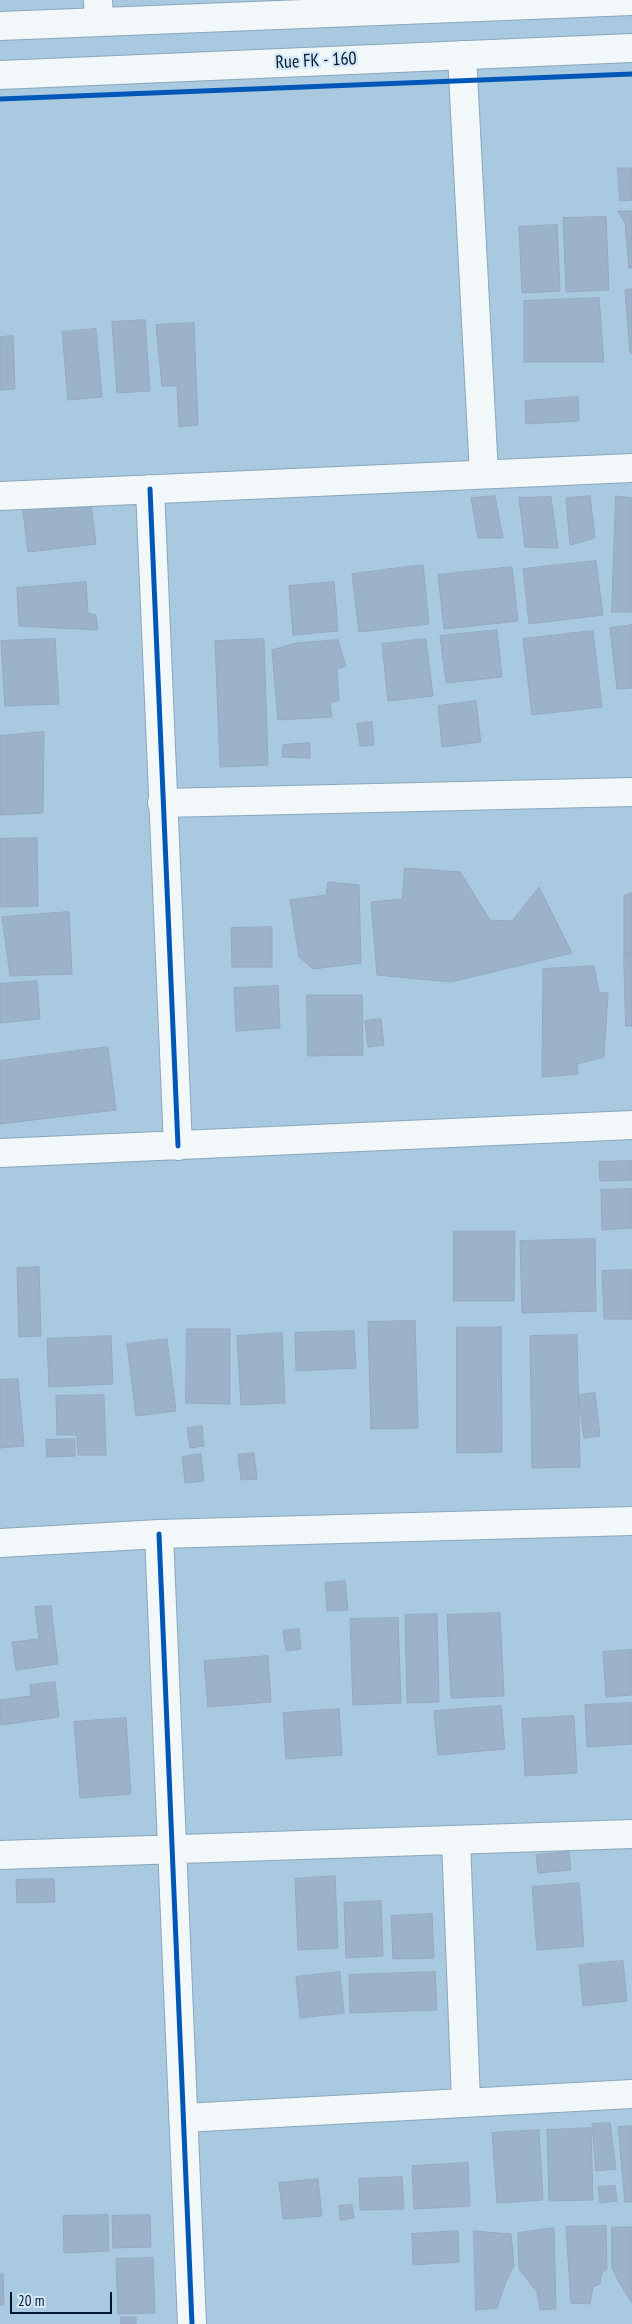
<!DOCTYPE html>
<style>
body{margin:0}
#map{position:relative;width:632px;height:2324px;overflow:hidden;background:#a9c9e0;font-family:"PT Sans Narrow",sans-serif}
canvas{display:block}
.scale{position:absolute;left:10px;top:2292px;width:102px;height:22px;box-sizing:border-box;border:2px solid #00192c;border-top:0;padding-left:6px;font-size:15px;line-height:18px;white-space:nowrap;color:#00192c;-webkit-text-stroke:4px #d3e9f9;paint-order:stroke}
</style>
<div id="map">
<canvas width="632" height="2324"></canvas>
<div class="scale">20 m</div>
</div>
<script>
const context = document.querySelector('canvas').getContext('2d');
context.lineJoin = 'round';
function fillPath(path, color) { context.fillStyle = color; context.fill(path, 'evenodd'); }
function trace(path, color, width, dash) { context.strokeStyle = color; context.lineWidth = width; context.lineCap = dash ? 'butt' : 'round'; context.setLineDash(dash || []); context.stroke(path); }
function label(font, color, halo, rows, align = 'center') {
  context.font = font + ' "PT Sans Narrow",sans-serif'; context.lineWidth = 4.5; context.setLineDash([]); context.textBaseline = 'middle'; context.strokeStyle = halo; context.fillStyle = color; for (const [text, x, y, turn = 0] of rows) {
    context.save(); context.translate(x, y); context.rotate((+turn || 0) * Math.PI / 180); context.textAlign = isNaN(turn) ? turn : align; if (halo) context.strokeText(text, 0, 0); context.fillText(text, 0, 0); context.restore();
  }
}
const building = new Path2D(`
 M618 168H632V200L620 201Z
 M618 211H632V268H629L625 223Z
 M606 217 609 290 566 292 563 218Z
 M557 225 560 291 522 293 519 227Z
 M632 289V353H630L625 290Z
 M599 298 604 362H524V301Z
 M145 320 150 391 117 393 112 322Z
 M194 323 198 425 179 427 177 386H162L156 325Z
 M96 329 102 397 68 400 62 332Z
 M13 336 15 389 0 390V337Z
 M578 397 579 421 526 424 525 401Z
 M90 496 96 544 28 552 22 504Z
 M495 496 503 538H478L471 498Z
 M590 496 595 538 570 545 566 498Z
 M616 496 632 498V612H612Z
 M551 497 558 548 525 547 519 498Z
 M596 561 603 615 529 624 523 569Z
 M423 565 429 624 359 632 352 574Z
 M512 567 518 621 444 629 438 575Z
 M86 582 88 613 96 615 98 630 19 626 17 588Z
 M334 582 338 631 293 635 289 586Z
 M632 625V688L617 689 610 628Z
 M497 630 502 677 446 683 440 636Z
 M593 631 602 707 532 715 523 639Z
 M55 639 59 704 5 706 1 641Z
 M264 639 268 765 220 767 215 641Z
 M426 639 433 696 388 701 382 644Z
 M338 640 346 666 337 669 339 701 330 702 332 717 278 720 272 650 296 643Z
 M476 701 481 742 442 747 438 706Z
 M372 722 374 745 360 746 357 724Z
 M44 732 43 813 0 815V736Z
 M310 743V758L282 757 283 745Z
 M37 838 38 906 0 907V839Z
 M405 868 460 872 490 920 512 921 539 887 572 953 451 982 377 975 371 902 402 899Z
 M328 882 359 885 361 963 313 969 299 957 290 900 326 895Z
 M632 893V953L624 954V896Z
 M69 912 72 974 10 976 2 917Z
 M272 927V967H232L231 928Z
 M624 954H632V1026H626Z
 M594 966 599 992 608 993 604 1057 577 1064 578 1074 542 1077 543 969Z
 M37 981 40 1019 0 1023V984Z
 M278 986 280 1028 236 1031 234 988Z
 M307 995H362L363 1055 308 1056Z
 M381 1019 384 1045 368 1047 365 1021Z
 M108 1047 116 1110 0 1124V1061Z
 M632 1161V1180L600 1181 599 1162Z
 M632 1189V1228L602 1230 601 1190Z
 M454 1231H515L514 1301H454Z
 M595 1239 596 1311 522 1313 520 1241Z
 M39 1267 41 1336 19 1337 17 1268Z
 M632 1270V1319H604L602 1271Z
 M415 1321 418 1428 371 1429 368 1322Z
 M457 1327H501L502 1452 457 1453Z
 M187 1329H230V1404L186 1403Z
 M354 1331 356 1368 296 1371 295 1333Z
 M282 1333 285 1403 241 1405 237 1336Z
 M577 1335 580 1467 532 1468 530 1336Z
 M111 1336 113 1384 49 1387 47 1339Z
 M167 1339 176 1411 136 1416 127 1344Z
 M18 1379 24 1446 0 1448V1380Z
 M595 1393 600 1436 584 1438 578 1395Z
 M104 1395 106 1455H78L77 1435H57L56 1396Z
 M202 1426 204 1446 190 1448 187 1428Z
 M75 1439V1456L47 1457 46 1440Z
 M254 1453 257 1479 241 1480 238 1455Z
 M201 1454 204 1481 185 1483 182 1457Z
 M345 1581 348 1610 327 1611 325 1583Z
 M51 1606 58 1664 16 1670 12 1642 39 1639 35 1607Z
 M500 1613 504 1696 451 1698 447 1615Z
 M437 1614 439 1702 407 1703 405 1615Z
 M398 1618 401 1703 353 1705 350 1619Z
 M299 1629 301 1649 286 1651 283 1631Z
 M632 1650V1695L606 1697 603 1652Z
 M268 1656 271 1702 208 1707 204 1661Z
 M55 1682 59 1717 1 1725 0 1700 31 1696 30 1685Z
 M632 1703V1744L587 1747 585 1705Z
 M501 1706 505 1749 438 1755 434 1711Z
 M339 1709 342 1755 286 1759 283 1713Z
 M574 1716 577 1773 525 1776 522 1719Z
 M126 1718 131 1794 80 1798 74 1722Z
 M569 1852 571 1870 538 1873 536 1855Z
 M335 1876 338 1948 298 1950 295 1879Z
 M54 1879 55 1902 17 1903 16 1880Z
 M579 1883 584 1946 537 1950 532 1887Z
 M381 1901 383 1956 346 1958 344 1903Z
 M432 1914 434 1958 393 1959 391 1916Z
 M623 1961 627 2001 583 2006 579 1965Z
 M340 1972 344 2013 300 2018 296 1977Z
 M435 1972 437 2010 350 2013 349 1975Z
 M610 2123 616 2169 596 2171 592 2124Z
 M632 2126V2202H625L618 2127Z
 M591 2128 593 2200 549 2201 547 2130Z
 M539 2130 543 2200 497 2203 492 2133Z
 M468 2163 470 2206 414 2209 412 2166Z
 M402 2177 404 2209 360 2210 359 2179Z
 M318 2179 322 2216 283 2219 279 2183Z
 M615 2186 617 2201 600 2203 598 2187Z
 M352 2205 354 2218 340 2220 339 2206Z
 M108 2215 109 2251 64 2253 63 2216Z
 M150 2215 151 2247 113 2248 112 2216Z
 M606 2226 607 2269 602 2272 600 2284 593 2287 590 2304 571 2303 566 2227Z
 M612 2227H632V2303L620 2284 612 2268Z
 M554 2228 556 2309 540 2310 537 2292 519 2269 518 2233Z
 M458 2231 459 2262 413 2265 412 2234Z
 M474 2231 511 2234 514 2265 505 2284 497 2308 476 2310Z
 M153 2258 155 2313 118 2314 116 2259Z
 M0 2274H3L4 2305H0Z
 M121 2317H136V2324H121Z`);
const street = new Path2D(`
 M98 0 99 22
 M462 55 484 474
 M150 489 178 1146
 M0 496 632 468
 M162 803 632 792
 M0 1153 632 1125
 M159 1534 192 2324
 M0 1543 159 1534 632 1521
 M456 1840 466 2101
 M0 1855 632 1834
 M183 2118 632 2094`);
const secondary = new Path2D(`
 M0 26 632 1
 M0 75 632 48`);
const cycleway = new Path2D(`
 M0 99 632 74
 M150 489 178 1146
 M159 1534 192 2324`);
const streetNames = [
 ["Rue FK - 160",316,61,-3]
];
fillPath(building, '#9bb2c9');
trace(building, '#94a9c0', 1);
trace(street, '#8aa7ba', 30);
trace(secondary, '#8aa7ba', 30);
trace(street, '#f2f7fa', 28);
trace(secondary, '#f2f7fa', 28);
trace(cycleway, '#0057b8', 5);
label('18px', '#00192c', '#d3e9f9', streetNames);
</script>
